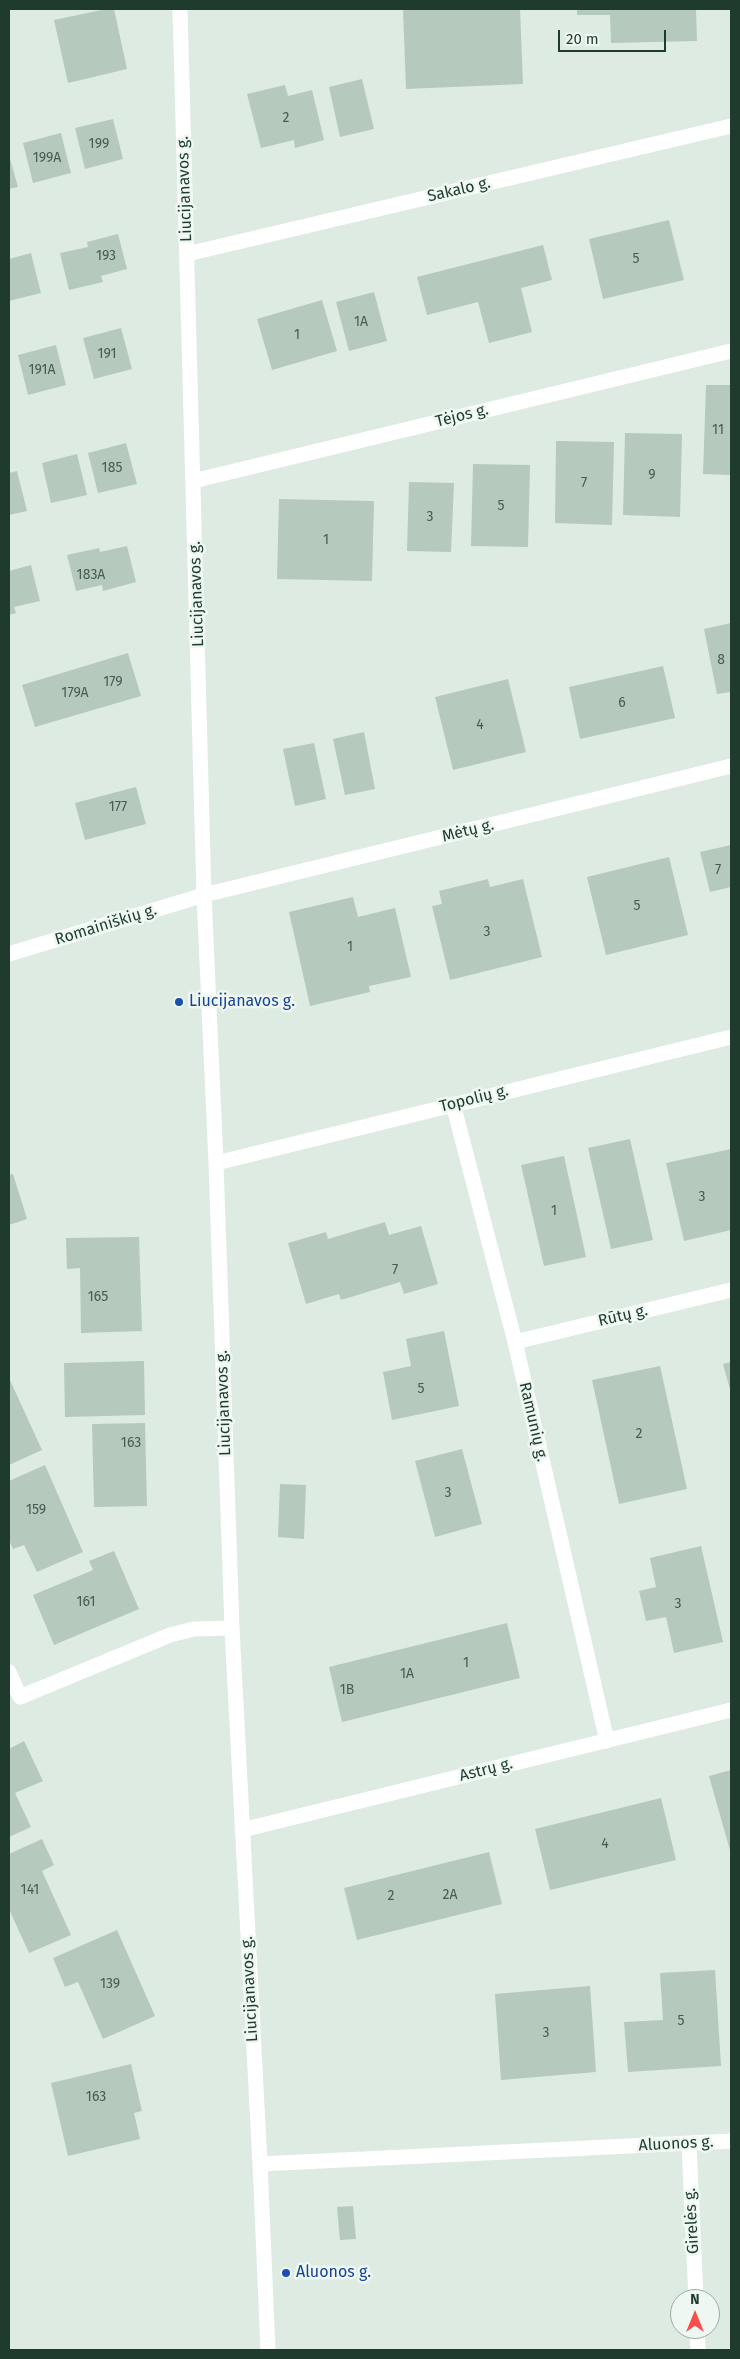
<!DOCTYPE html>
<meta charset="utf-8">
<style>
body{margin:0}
#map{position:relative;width:740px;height:2359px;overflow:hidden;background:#deebe2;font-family:"Fira Sans",sans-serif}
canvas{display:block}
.frame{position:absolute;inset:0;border:10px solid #1e3b2d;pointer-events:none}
.north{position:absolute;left:670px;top:2289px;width:50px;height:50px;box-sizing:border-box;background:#eef7f1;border:1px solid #9baca3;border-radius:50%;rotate:0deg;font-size:14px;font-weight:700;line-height:20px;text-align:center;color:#1e3b2d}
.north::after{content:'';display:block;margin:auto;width:18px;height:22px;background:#fb4d4c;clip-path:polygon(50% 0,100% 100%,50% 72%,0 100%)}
.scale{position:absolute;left:558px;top:30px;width:108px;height:22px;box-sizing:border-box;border:2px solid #1e3b2d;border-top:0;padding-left:6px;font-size:15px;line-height:18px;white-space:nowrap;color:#1e3b2d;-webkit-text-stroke:4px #eef7f1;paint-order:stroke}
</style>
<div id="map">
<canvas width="740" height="2359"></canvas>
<div class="frame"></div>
<div class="north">N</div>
<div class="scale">20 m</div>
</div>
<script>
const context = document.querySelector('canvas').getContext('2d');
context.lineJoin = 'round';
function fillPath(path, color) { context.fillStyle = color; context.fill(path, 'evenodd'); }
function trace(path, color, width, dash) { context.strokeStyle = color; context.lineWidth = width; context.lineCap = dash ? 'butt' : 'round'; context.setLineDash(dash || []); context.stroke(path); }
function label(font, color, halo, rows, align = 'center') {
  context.font = font + ' "Fira Sans",sans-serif'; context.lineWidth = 5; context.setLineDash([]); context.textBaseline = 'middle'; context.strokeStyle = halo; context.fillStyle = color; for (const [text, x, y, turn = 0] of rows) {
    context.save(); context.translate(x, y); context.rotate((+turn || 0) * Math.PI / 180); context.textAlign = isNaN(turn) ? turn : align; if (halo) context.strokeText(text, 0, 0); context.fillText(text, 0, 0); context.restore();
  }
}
const building = new Path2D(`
 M106 9H114L127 69 68 83 54 20Z
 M438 9H520L523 84 406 89 403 10Z
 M577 9H696L697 41 611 43 610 15H577Z
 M362 79 374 129 340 137 329 87Z
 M285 85 288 96 312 90 324 140 295 148 294 140 261 148 247 94Z
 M113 119 123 159 85 169 75 128Z
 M61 133 71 173 33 183 23 143Z
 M9 155 18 187 9 189Z
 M669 220 684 280 603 299 589 239Z
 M118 234 127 269 101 276 103 282 69 290 60 253 88 247 87 242Z
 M543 245 552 280 521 288 532 332 489 343 478 302 427 315 417 277Z
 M31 253 41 293 9 301V259Z
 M374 292 387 341 349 351 336 302Z
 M322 300 337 351 272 370 257 319Z
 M121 328 132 369 94 379 83 338Z
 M56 345 66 385 28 395 18 355Z
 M706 385H731V475L703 474Z
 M625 433 682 434 680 517 623 515Z
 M556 441 614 442 612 525 555 523Z
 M126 443 137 484 98 493 88 453Z
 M77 454 87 495 51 503 42 463Z
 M473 464 530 465 528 547 471 546Z
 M17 471 27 511 9 515V473Z
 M409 482 454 483 451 552 407 551Z
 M279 499 374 501 372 581 277 579Z
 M127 546 136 582 103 591 102 585 76 591 67 555 99 548 100 552Z
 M31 565 40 601 14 607 16 613 9 615V571Z
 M731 623V692L717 694 704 629Z
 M128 653 141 696 35 727 22 685Z
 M663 666 675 718 580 739 569 687Z
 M508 679 526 752 453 770 435 697Z
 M364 732 375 789 345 795 333 739Z
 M314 743 326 799 295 806 283 749Z
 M136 787 146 824 85 840 75 803Z
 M731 845V887L710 892 700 852Z
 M669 857 688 935 606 955 587 877Z
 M488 879 490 887 523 879 542 957 450 980 432 906 442 904 439 891Z
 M353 897 358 917 395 908 411 977 369 986 370 992 310 1006 289 912Z
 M630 1139 653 1240 611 1249 588 1148Z
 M731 1149V1230L684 1241 666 1163Z
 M564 1156 586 1257 544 1266 521 1165Z
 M13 1174 27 1219 9 1225V1175Z
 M385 1222 389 1235 421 1226 438 1284 404 1294 400 1282 341 1300 339 1294 306 1304 288 1243 326 1232 328 1239Z
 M139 1237 142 1331 81 1333 80 1268 67 1269 66 1238Z
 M444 1331 459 1406 392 1420 383 1372 411 1366 406 1339Z
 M144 1361 145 1415 65 1417 64 1363Z
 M731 1362V1393L723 1364Z
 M660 1366 687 1489 619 1504 592 1380Z
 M9 1378 42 1450 9 1465Z
 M145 1423 147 1506 94 1507 92 1424Z
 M462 1449 482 1524 435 1537 415 1461Z
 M45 1465 83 1552 37 1572 24 1545 13 1549 9 1540V1481Z
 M280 1484 306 1485 304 1539 278 1537Z
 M701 1546 723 1642 674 1653 666 1617 646 1621 639 1591 656 1587 650 1558Z
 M114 1551 139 1609 54 1645 33 1595 93 1570 89 1561Z
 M507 1623 520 1678 342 1722 329 1667Z
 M24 1741 43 1781 15 1793 31 1827 9 1837V1749Z
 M731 1770V1854L709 1776Z
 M661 1798 676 1860 550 1890 535 1829Z
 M42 1839 54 1865 42 1871 71 1935 29 1953 9 1909V1854Z
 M489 1852 502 1904 357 1940 344 1888Z
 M117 1930 155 2016 103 2039 78 1982 65 1987 53 1958Z
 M715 1970 721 2066 628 2072 624 2022 663 2020 660 1973Z
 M590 1986 596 2072 501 2080 495 1994Z
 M131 2064 142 2111 134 2113 140 2139 68 2156 51 2083Z
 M353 2206 356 2239 340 2240 337 2207Z`);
const minor = new Path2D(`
 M180 9 204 895 216 1163 232 1628 260 2164 268 2350
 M187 254 731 126
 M193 481 731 351
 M9 954 204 895 731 766
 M453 1104 515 1342 607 1741
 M216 1163 731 1037
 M515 1342 731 1290
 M9 1672 20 1697 170 1635 194 1629 232 1628
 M242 1830 731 1710
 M689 2144 696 2299
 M260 2164 731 2141
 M697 2329 698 2350`);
const markers = [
 [179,1002,5,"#1a4fb4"],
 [286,2273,5,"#1a4fb4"]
];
const numberNames = [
 ["2",286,118],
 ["199",99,144],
 ["199A",47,158],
 ["193",106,256],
 ["5",636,259],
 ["1A",361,322],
 ["1",297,335],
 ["191",107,354],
 ["191A",42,370],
 ["11",718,430],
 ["185",112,468],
 ["9",652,475],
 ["7",584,483],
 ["5",501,506],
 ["3",430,517],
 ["1",326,540],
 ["183A",91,575],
 ["8",721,660],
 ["179",113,682],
 ["179A",75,693],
 ["6",622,703],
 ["4",480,725],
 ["177",118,807],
 ["7",718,870],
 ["5",637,906],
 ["3",487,932],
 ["1",350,947],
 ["3",702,1197],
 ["1",554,1211],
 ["7",395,1270],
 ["165",98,1297],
 ["5",421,1389],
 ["2",639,1434],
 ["163",131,1443],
 ["3",448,1493],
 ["159",36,1510],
 ["161",86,1602],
 ["3",678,1604],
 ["1",466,1663],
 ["1A",407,1674],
 ["1B",347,1690],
 ["4",605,1844],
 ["141",30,1890],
 ["2A",450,1895],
 ["2",391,1896],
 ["139",110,1984],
 ["5",681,2021],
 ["3",546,2033],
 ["163",96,2097]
];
const streetNames = [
 ["Liucijanavos g.",185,189,-92],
 ["Sakalo g.",459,190,-13],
 ["Tėjos g.",462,416,-14],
 ["Liucijanavos g.",197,594,-92],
 ["Mėtų g.",468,831,-14],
 ["Romainiškių g.",106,925,-17],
 ["Topolių g.",474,1099,-14],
 ["Rūtų g.",623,1316,-13],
 ["Liucijanavos g.",224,1403,-92],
 ["Ramunių g.",533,1422,77],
 ["Astrų g.",486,1770,-14],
 ["Liucijanavos g.",250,1989,-93],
 ["Aluonos g.",676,2144,-3],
 ["Girelės g.",692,2221,-93]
];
const transitNames = [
 ["Liucijanavos g.",189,1002],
 ["Aluonos g.",296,2273]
];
fillPath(building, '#b6c9bd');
trace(minor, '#fff', 15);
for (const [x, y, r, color] of markers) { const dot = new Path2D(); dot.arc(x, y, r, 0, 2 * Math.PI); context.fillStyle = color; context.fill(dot); trace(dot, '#eef7f1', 2); }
label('14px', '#445e51', null, numberNames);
label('16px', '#1e3b2d', '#eef7f1', streetNames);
label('16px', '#164399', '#eef7f1', transitNames, 'left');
</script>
